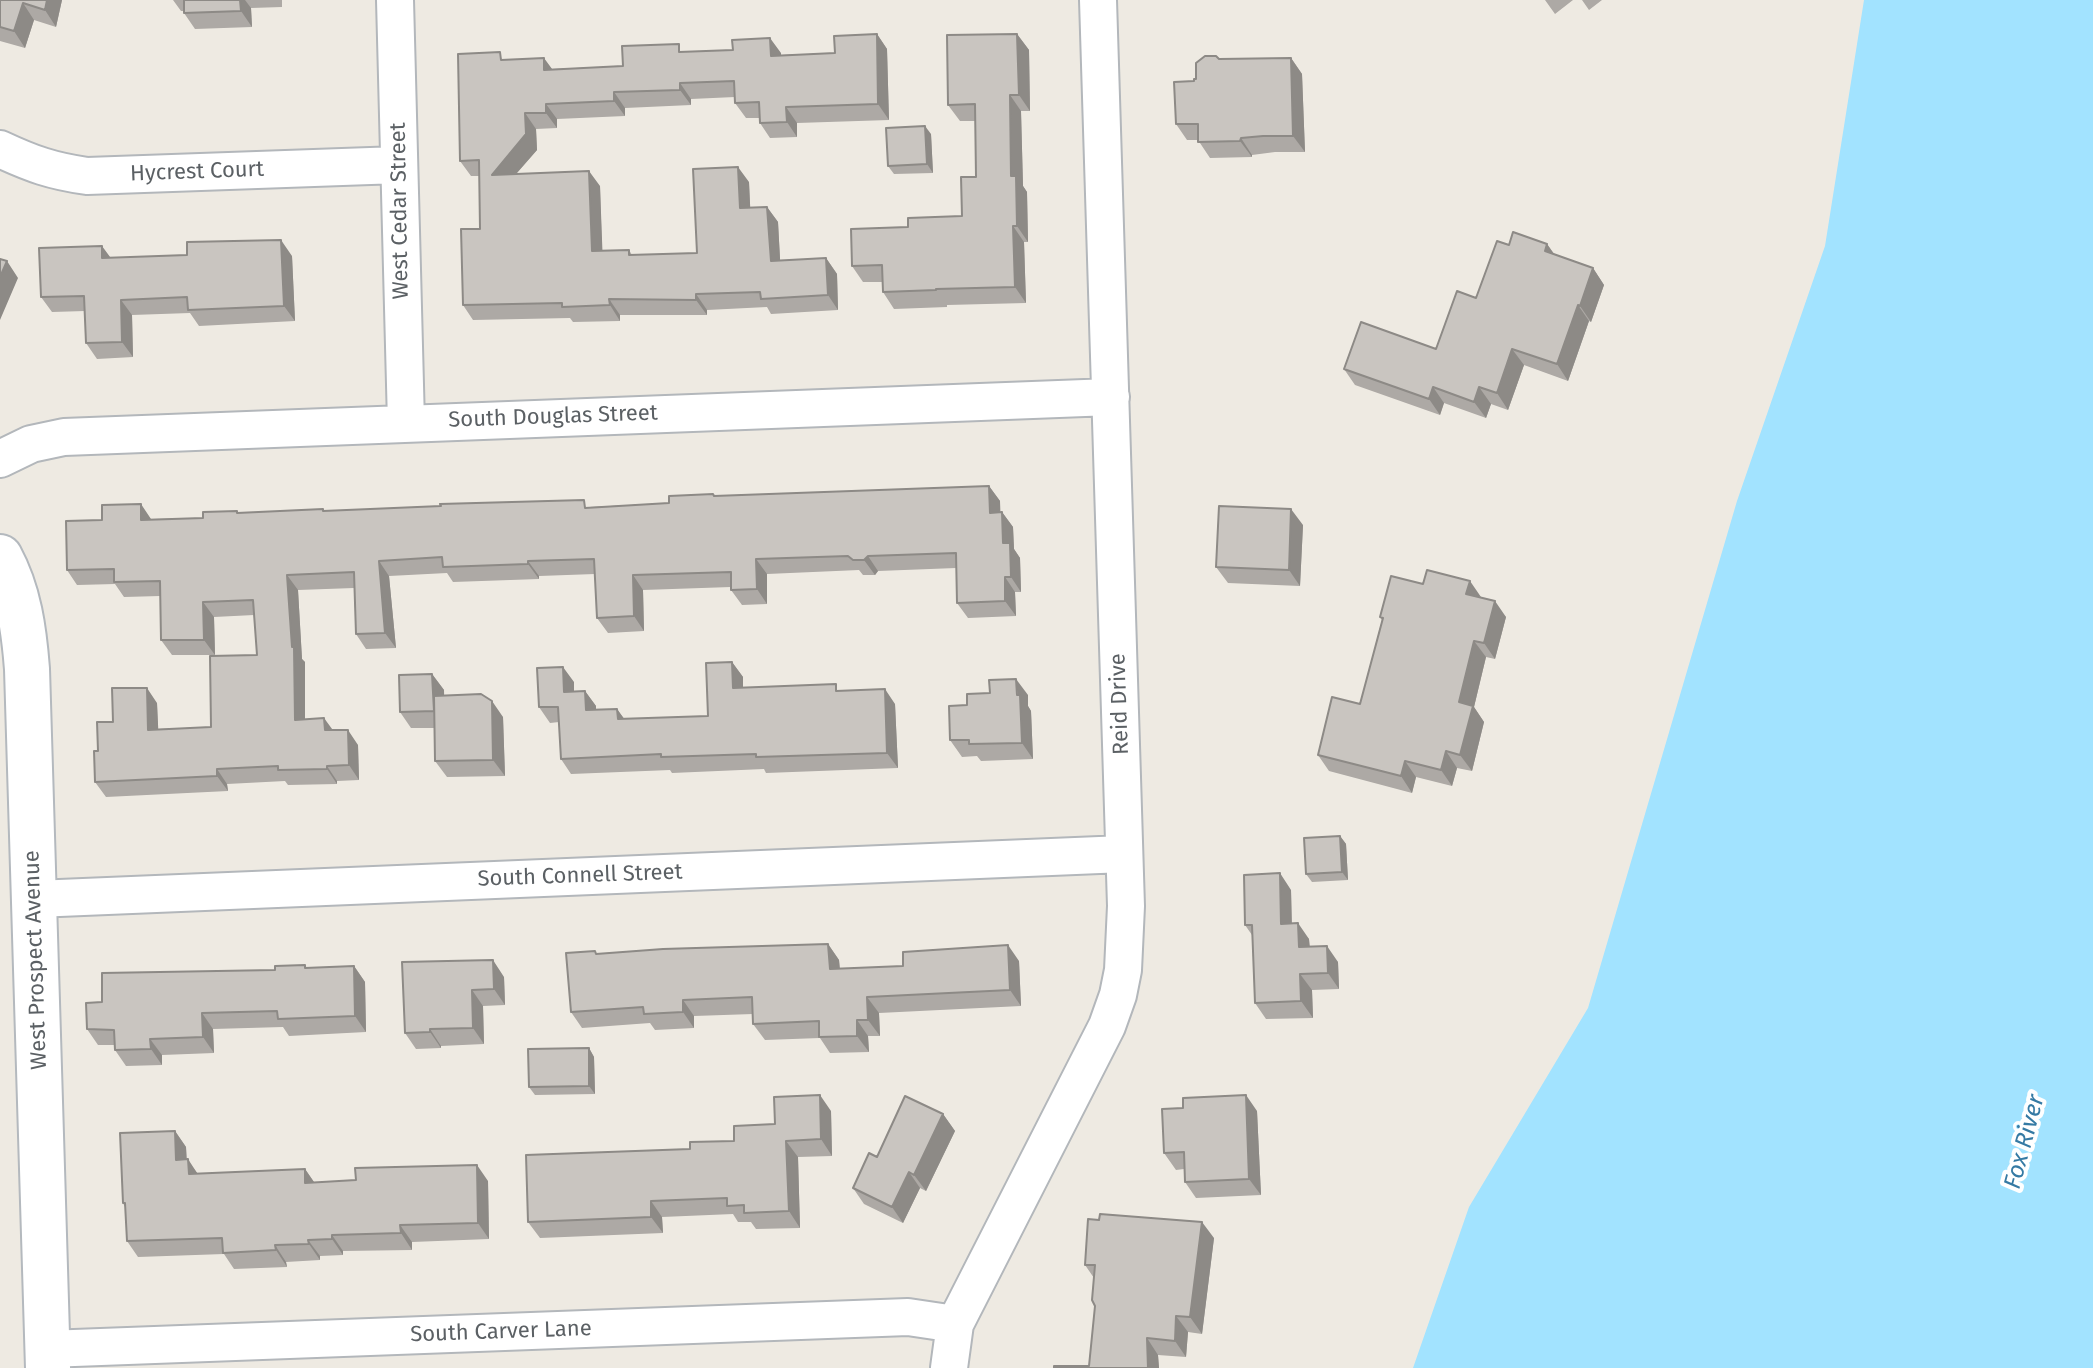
<!DOCTYPE html>
<style>
body{margin:0}
canvas{display:block;background:#eeeae2}
</style>
<canvas width="2093" height="1368"></canvas>
<script>
const context = document.querySelector('canvas').getContext('2d');
context.lineJoin = 'round';
function fillPath(path, color) { context.fillStyle = color; context.fill(path, 'evenodd'); }
function trace(path, color, width, dash) { context.strokeStyle = color; context.lineWidth = width; context.lineCap = dash ? 'butt' : 'round'; context.setLineDash(dash || []); context.stroke(path); }
function label(font, color, halo, rows, align = 'center') {
  context.font = font + ' "Fira Sans",sans-serif'; context.lineWidth = 8; context.setLineDash([]); context.textBaseline = 'middle'; context.strokeStyle = halo; context.fillStyle = color; for (const [text, x, y, turn = 0] of rows) {
    context.save(); context.translate(x, y); context.rotate((+turn || 0) * Math.PI / 180); context.textAlign = isNaN(turn) ? turn : align; if (halo) context.strokeText(text, 0, 0); context.fillText(text, 0, 0); context.restore();
  }
}
const water = new Path2D(`
 M1864 0H2093V1368H1413L1469 1207 1588 1008 1737 501 1825 246Z`);
const street = new Path2D(`
 M395 0 406 423
 M0 149C32 164 52 171 87 176L399 165
 M0 459 31 444 64 437 1111 397
 M35 899 1124 854
 M47 1349 908 1317 955 1324
 M949 1368 955 1324 1107 1026 1118 995 1123 970 1126 906 1098 0`);
const secondary = new Path2D(`
 M0 557C19 592 24 630 27 669L48 1368`);
const wall = new Path2D(`
 M0 0H62L56 27 34 20 25 48 0 41Z
 M173 0H282V7L251 8 252 27 195 29 184 13V11H181Z
 M1545 0H1573L1555 14Z
 M1582 0H1602L1589 10Z
 M877 34 887 49 889 120 797 123V137L770 138 760 123 759 118H746L735 103V97L691 99V105L625 108V116L557 119V128L536 129 537 150 516 174 600 186 602 251 629 250 632 255 697 253 749 182 750 208 767 207 778 222 780 261 826 258 837 274 838 310 771 314 767 307 707 310V315H620V321L573 322 570 318 473 320 463 305 480 229 479 176H471L460 161 506 60 552 69 623 66 684 52 781 53V55L835 53Z
 M1017 34 1029 50 1030 111H1021L1023 186 1027 192 1028 242H1024L1026 303 947 305V307L894 309 883 292V282H863L852 266 962 216 976 177 975 121H960L948 105Z
 M1291 58 1302 74 1305 152H1275L1252 155V157L1210 158 1198 140H1187L1176 124 1196 79 1219 59Z
 M931 134 933 173 894 174 888 166Z
 M1547 244 1555 255 1593 268 1604 285 1591 322 1589 321 1568 381 1524 365 1508 410 1491 404 1486 418 1444 403 1440 415 1355 385 1344 369 1436 349 1476 298 1509 245Z
 M292 256 295 321 199 326 190 313 132 315 133 357 97 359 86 343 85 311 52 312 41 297 111 258Z
 M989 486 1000 501V512H1002L1013 527 1014 549 1020 558 1021 592H1015L1016 616 968 618 957 603 956 568 878 571 875 575H863L859 570 767 574V604L742 605 731 590V587L643 590 644 631 608 633 597 618 595 574 539 576V579L453 582 447 573 389 576 396 648 366 649 356 634 354 588 298 590 302 659 305 662V719L332 730 358 745 359 780 337 781V784L288 785 285 781 227 784 228 791 106 797 95 782 98 751 113 722 157 703 158 729 211 727 257 655 254 615 214 617 215 655H172L161 640 160 596 124 597 115 584 77 585 67 570 102 520 203 518 239 513 323 509 324 511 590 507 669 503 715 496Z
 M1303 525 1300 586 1228 583 1216 567Z
 M1423 584 1481 597 1506 617 1495 659 1486 657 1474 707 1484 722 1472 771 1457 768 1452 786 1416 777 1412 793 1329 771 1318 755 1360 704 1382 620 1380 617Z
 M732 662 743 677V688L840 691 895 704 898 768 766 773 764 769 672 773 670 770 571 774 561 759 559 722 550 723 539 707 574 682V692L585 691 596 706V710L617 709 624 719 708 716Z
 M432 674 444 690V695L503 717 505 776 447 777 435 761 434 728H411L400 712Z
 M1028 695V706L1031 711 1033 759 981 761 977 756 962 757 950 740 967 705Z
 M1340 836 1346 844 1348 880 1312 882 1306 874Z
 M1291 890 1292 923 1309 939 1310 946 1338 962 1339 989 1312 990 1313 1018 1266 1019 1255 1003 1252 935 1245 925Z
 M828 944 839 960 840 969 1019 961 1021 1006 879 1013 880 1036H868L869 1052 830 1053 820 1038 765 1040 753 1024V1014L694 1016V1028L655 1030 650 1023 582 1028 571 1012 597 954Z
 M402 962 504 977 505 1005 483 1006 484 1044 441 1046V1048L416 1049 405 1033Z
 M305 965 307 968 354 966 365 982 366 1032 289 1036 283 1027 213 1029 214 1053 162 1055V1065L126 1066 115 1050V1045H98L87 1029 102 1002Z
 M589 1048 594 1057 595 1094 535 1095 529 1087Z
 M831 1111 832 1156 798 1157 800 1228 756 1229 751 1222H738L733 1214 662 1217 663 1233 540 1238 528 1222 690 1149 734 1141 775 1124Z
 M1257 1111 1261 1195 1196 1198 1185 1182 1184 1169 1176 1170 1164 1153Z
 M943 1114 955 1131 926 1191 920 1188 903 1223 864 1204 853 1188 877 1157Z
 M175 1131 186 1147 187 1160 198 1174 305 1169 314 1182 488 1181 489 1239 412 1242V1250L343 1251V1255L320 1256V1260L286 1262 287 1267 234 1269 224 1254 138 1257 127 1241 125 1207 123 1203Z
 M1214 1238 1202 1334 1188 1332 1186 1357 1158 1355 1159 1368H1054L1089 1366 1095 1306 1094 1278 1085 1265Z`);
const shadedWall = new Path2D(`
 M47 0H62L56 27 45 10Z
 M240 0H245L251 8 252 27 241 11Z
 M23 3 34 20 25 48 14 31Z
 M877 34 887 49 889 120 878 104Z
 M1017 34 1029 50 1030 111 1019 95Z
 M770 38 781 53 782 71 771 56Z
 M544 58 555 73 544 70Z
 M1291 58 1302 74 1305 152 1293 136Z
 M680 83 691 99V105L680 90Z
 M614 92 625 108V116L614 101Z
 M1010 95 1021 111 1023 186 1027 192 1028 242 1017 226 1011 176Z
 M546 104 557 119V128L546 113Z
 M786 107 797 123V137L787 122Z
 M525 113 536 129 537 150 502 190 492 175Z
 M925 126 931 134 933 173 927 164Z
 M1241 138 1252 155V157L1240 141Z
 M738 167 749 182 751 224 740 208Z
 M589 171 600 186 603 266 592 251Z
 M767 207 778 222 781 276 771 261Z
 M1013 226 1024 242 1026 303 1015 287Z
 M281 240 292 256 295 321 284 306Z
 M1547 244 1558 260 1545 251Z
 M102 246 113 261 102 258Z
 M826 258 837 274 838 310 828 295Z
 M7 261 18 278 0 320V277Z
 M1593 268 1604 285 1591 322 1580 306Z
 M696 294 707 310V315L696 300Z
 M609 299 620 315V321L610 305Z
 M121 300 132 315 133 357 122 342Z
 M1578 305 1589 321 1568 381 1557 364Z
 M1512 349 1524 365 1508 410 1497 393Z
 M1433 387 1444 403 1440 415 1429 399Z
 M1479 387 1491 404 1486 418 1474 402Z
 M989 486 1000 501 1001 528 990 513Z
 M141 504 151 519V535L141 520Z
 M1291 509 1303 525 1300 586 1289 570Z
 M1002 512 1013 527 1014 549 1020 558 1021 592 1011 577 1003 543Z
 M868 556 878 571 875 575 864 560Z
 M756 559 767 574V604L757 589Z
 M379 561 389 576 396 648 385 633Z
 M528 561 539 576V579L528 564Z
 M287 575 298 590 302 659 305 662V734L295 720Z
 M633 575 643 590 644 631 634 616Z
 M1005 577 1015 592 1016 616 1005 601Z
 M1470 581 1481 597 1466 594Z
 M1495 601 1506 617 1495 659 1484 643Z
 M203 602 214 617 215 655 204 640Z
 M1474 641 1486 657 1474 707 1484 722 1472 771 1460 755 1459 702Z
 M732 662 743 677V703L733 688Z
 M563 667 574 682V708L564 692Z
 M432 674 444 690 445 728 434 711Z
 M1016 679 1028 695V706L1031 711 1033 759 1022 743Z
 M147 688 157 703 159 745 148 730Z
 M885 689 895 704 898 768 887 753Z
 M585 691 596 706V725L586 710Z
 M492 701 503 717 505 776 493 760Z
 M617 709 628 724 618 719Z
 M324 718 335 733 325 730Z
 M348 730 358 745 359 780 349 765Z
 M1446 751 1457 768 1452 786 1441 770Z
 M1405 761 1416 777 1412 793 1401 776Z
 M327 766 337 781V784L327 769Z
 M217 769 227 784 228 791 217 776Z
 M1340 836 1346 844 1348 880 1342 872Z
 M1280 873 1291 890 1292 940 1281 924Z
 M1298 923 1309 939 1310 963 1299 947Z
 M828 944 839 960 841 985 830 969Z
 M1008 945 1019 961 1021 1006 1010 990Z
 M1327 946 1338 962 1339 989 1328 973Z
 M493 960 504 977 505 1005 494 989Z
 M354 966 365 982 366 1032 355 1016Z
 M1300 974 1312 990 1313 1018 1301 1001Z
 M472 990 483 1006 484 1044 473 1028Z
 M867 997 879 1013 880 1036 868 1020Z
 M683 1000 694 1016V1028L683 1012Z
 M202 1013 213 1029 214 1053 203 1037Z
 M857 1020 868 1036 869 1052 857 1036Z
 M430 1029 441 1046V1048L430 1032Z
 M150 1039 162 1055V1065L151 1049Z
 M589 1048 594 1057 595 1094 589 1086Z
 M820 1095 831 1111 832 1156 821 1139Z
 M1246 1095 1257 1111 1261 1195 1249 1179Z
 M943 1114 955 1131 926 1191 914 1175Z
 M175 1131 186 1147 187 1176 176 1160Z
 M786 1141 798 1157 800 1228 789 1211Z
 M188 1159 199 1176 189 1174Z
 M477 1165 488 1181 489 1239 478 1223Z
 M305 1169 316 1185 305 1183Z
 M909 1172 920 1188 903 1223 892 1207Z
 M651 1201 662 1217 663 1233 651 1217Z
 M1202 1222 1214 1238 1202 1334 1190 1317Z
 M400 1225 412 1242V1250L401 1233Z
 M332 1235 343 1251V1255L332 1239Z
 M308 1240 320 1256V1260L309 1244Z
 M275 1245 286 1262 287 1267 276 1250Z
 M1176 1316 1188 1332 1186 1357 1175 1341Z
 M1147 1338 1158 1355 1159 1368H1148Z`);
const building = new Path2D(`
 M0 0H47L45 10 23 3 14 31 0 27Z
 M184 0H240L241 11 184 13Z
 M877 34 878 104 786 107 787 122 760 123 759 102 735 103 734 81 680 83V90L614 92V101L546 104V113H525L526 134 492 175 589 171 592 251 629 250V255L697 253 693 169 738 167 740 208 767 207 771 261 826 258 828 295 761 299 760 292 696 294V300L609 299 610 305 562 307V303L463 305 461 229H480L479 160 460 161 458 54 500 52 501 60 544 58V70L623 66 622 46 679 44V52L733 50 732 40 770 38 771 56 835 53 834 36Z
 M1017 34 1019 95H1010L1011 176H1016L1017 226H1013L1015 287 936 289V290L883 292 882 265 852 266 851 229 908 227V218L962 216 961 177H976L975 104 948 105 947 35Z
 M1205 56H1216L1219 59 1291 58 1293 136H1263L1241 138 1240 141 1198 142V124H1176L1174 82 1194 81V79H1196V63Z
 M925 126 927 164 888 166 886 128Z
 M1513 232 1547 244 1545 251 1593 268 1580 306 1578 305 1557 364 1512 349 1497 393 1479 387 1474 402 1433 387 1429 399 1344 369 1361 322 1436 349 1457 291 1476 298 1497 241 1509 245Z
 M281 240 284 306 188 310 187 297 121 300 122 342 86 343 84 296 41 297 39 248 102 246V258L187 255V242Z
 M0 259 7 261 0 277Z
 M989 486 990 513 1002 512 1003 543H1010L1011 577H1005V601L957 603 956 553 868 556 864 560H853L848 556 756 559 757 589 731 590V572L633 575 634 616 597 618 594 559 528 561V564L443 567 442 557 379 561 385 633 356 634 354 572 287 575 292 647H294L295 720 324 718 325 730H348L349 765 327 766V769L278 770V766L217 769V776L95 782 94 751H98L97 722H113L112 688H147L148 730 211 727 210 656 257 655 253 600 203 602 204 640H161L160 581 114 582V569L67 570 66 521 102 520V505L141 504V520L203 518V512L237 511V513L323 509V511L441 506 440 504 584 500 585 508 669 503V496L713 494 714 496Z
 M1219 506 1291 509 1289 570 1216 567Z
 M1427 570 1470 581 1466 594 1495 601 1484 643 1474 641 1459 702 1473 706 1460 755 1446 751 1441 770 1405 761 1401 776 1318 755 1332 697 1360 704 1383 618 1380 617 1391 576 1423 584Z
 M732 662 733 688 836 684V691L885 689 887 753 756 757V754L661 757V754L561 759 558 707H539L537 668 563 667 564 692 585 691 586 710 617 709 618 719 708 716 706 663Z
 M432 674 434 711 400 712 399 675Z
 M1016 679 1017 695H1020L1022 743 969 744V740H950L949 706 967 705V694L990 693 989 680Z
 M481 694 492 701 493 760 435 761 434 696Z
 M1340 836 1342 872 1306 874 1304 838Z
 M1280 873 1281 924 1298 923 1299 947 1327 946 1328 973 1300 974 1301 1001 1255 1003 1252 925H1245L1244 875Z
 M828 944 830 969 903 966V952L1008 945 1010 990 867 997 868 1020H857V1036L819 1037V1021L753 1024 752 997 683 1000V1012L644 1014 643 1007 571 1012 566 953 595 951 596 954 663 949Z
 M493 960 494 989 472 990 473 1028 430 1029V1032L405 1033 402 962Z
 M305 965V968L354 966 355 1016 278 1019 277 1011 202 1013 203 1037 150 1039 151 1049 115 1050 114 1030 87 1029 86 1003 102 1002V973L275 970V966Z
 M589 1048V1086L529 1087 528 1049Z
 M820 1095 821 1139 786 1141 789 1211 744 1213V1205L727 1206V1198L651 1201V1217L528 1222 526 1155 690 1149V1142L734 1141V1126L775 1124 774 1097Z
 M1246 1095 1249 1179 1185 1182 1184 1152 1164 1153 1162 1109 1183 1108V1098Z
 M905 1096 943 1114 914 1175 909 1172 892 1207 853 1188 869 1153 877 1157Z
 M175 1131 176 1160 188 1159 189 1174 305 1169V1183L356 1180 355 1168 477 1165 478 1223 400 1225 401 1233 332 1235V1239L308 1240 309 1244 275 1245 276 1250 223 1253 222 1238 127 1241 125 1203H123L120 1133Z
 M1100 1214 1202 1222 1190 1317 1176 1316 1175 1341 1147 1338 1148 1368H1054V1366H1089L1095 1306 1092 1300 1095 1265H1085L1088 1219 1099 1220Z`);
const streetNames = [
 ["Hycrest Court",197,172,-2],
 ["West Cedar Street",400,211,-91],
 ["South Douglas Street",553,417,-2],
 ["Reid Drive",1120,704,-92],
 ["South Connell Street",580,876,-2],
 ["West Prospect Avenue",36,960,-92],
 ["South Carver Lane",501,1332,-2]
];
const waterNames = [
 ["Fox River",2025,1142,-75]
];
fillPath(water, '#a2e3ff');
trace(street, '#b3b7bb', 40);
trace(secondary, '#b4b9be', 48);
trace(street, '#fff', 36);
trace(secondary, '#fff', 44);
fillPath(wall, '#ada9a5');
fillPath(shadedWall, '#8d8a86');
fillPath(building, '#c9c5c0');
trace(building, '#8d8a86', 2);
label('22px', '#5b6064', '#fff', streetNames);
label('italic 24px', '#357aa4', '#fff', waterNames);
</script>
